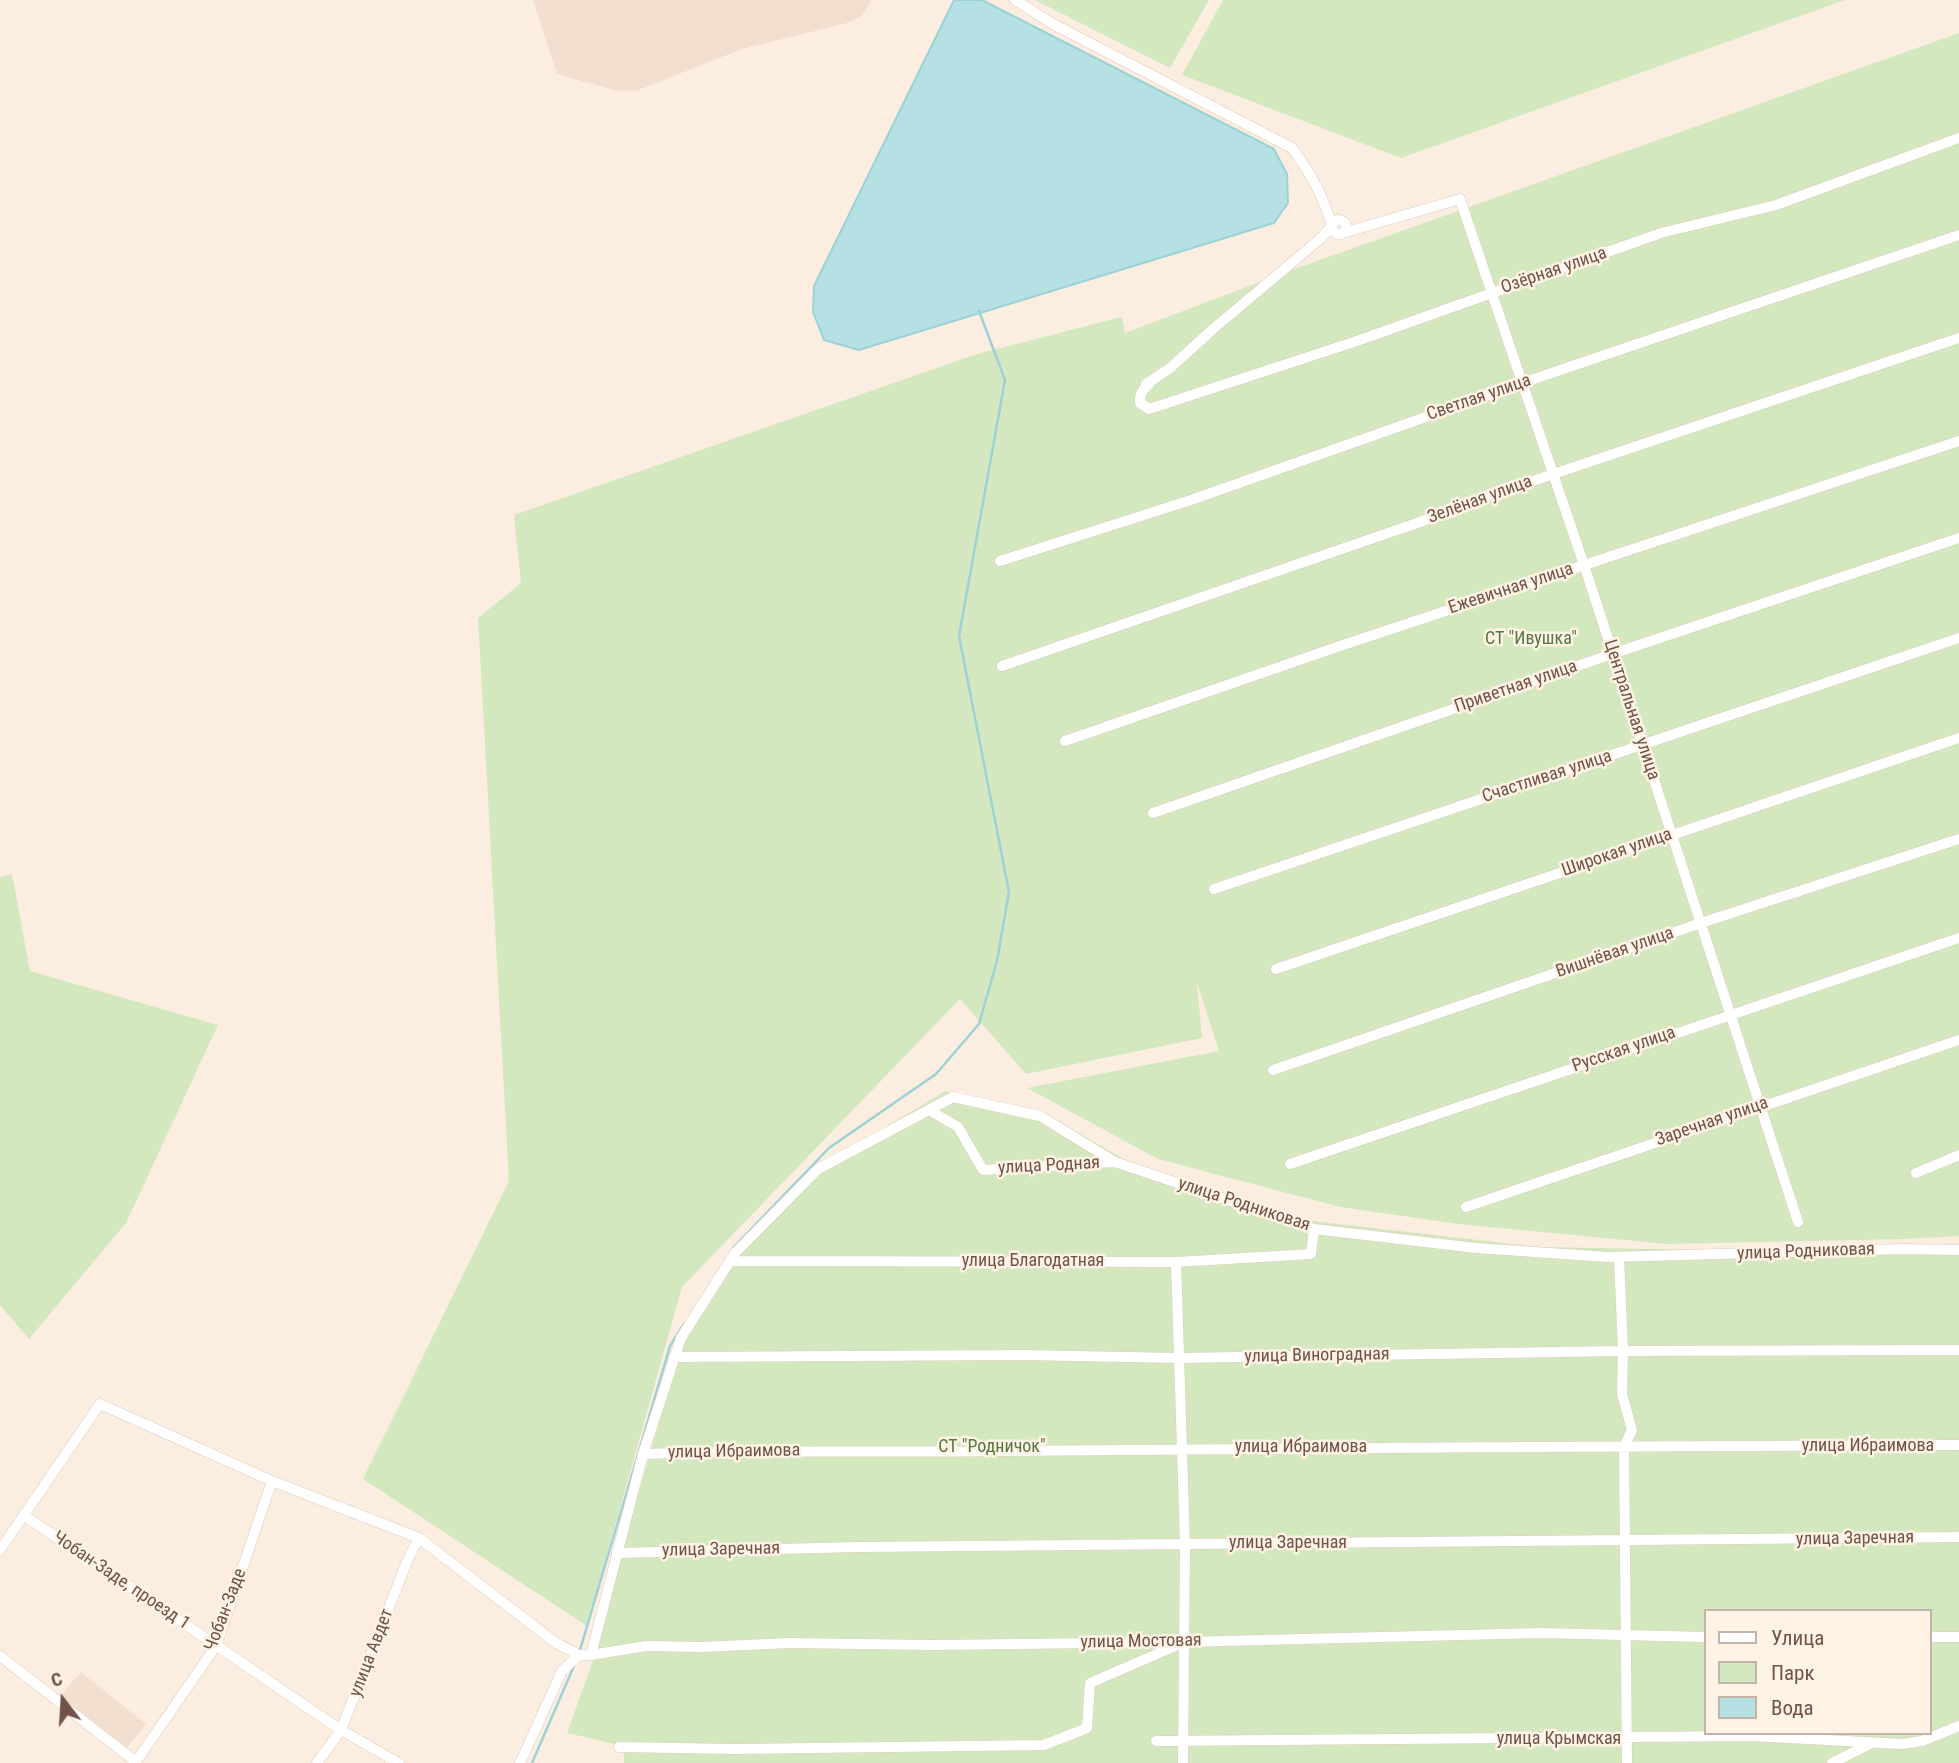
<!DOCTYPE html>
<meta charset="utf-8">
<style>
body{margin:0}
#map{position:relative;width:1959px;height:1763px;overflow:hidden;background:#fbeee0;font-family:"Roboto Condensed",sans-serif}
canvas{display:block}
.legend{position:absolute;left:1704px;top:1609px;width:228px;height:126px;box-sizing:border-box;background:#fff3e6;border:2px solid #c6b3a7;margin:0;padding:9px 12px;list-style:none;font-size:21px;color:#715348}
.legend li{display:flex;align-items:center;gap:14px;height:35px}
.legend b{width:35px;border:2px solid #c6b3a7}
.north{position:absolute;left:28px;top:1665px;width:70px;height:70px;-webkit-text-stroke:5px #fff3e6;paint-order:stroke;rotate:343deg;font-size:19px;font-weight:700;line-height:28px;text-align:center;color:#715348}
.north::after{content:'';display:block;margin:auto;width:24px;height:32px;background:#715348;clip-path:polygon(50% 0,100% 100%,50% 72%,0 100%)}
</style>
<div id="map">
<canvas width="1959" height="1763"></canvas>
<ul class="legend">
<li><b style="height:9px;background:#fff"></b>Улица</li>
<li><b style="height:19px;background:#d4e8c0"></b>Парк</li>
<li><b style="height:19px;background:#b6e1e4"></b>Вода</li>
</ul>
<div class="north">С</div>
</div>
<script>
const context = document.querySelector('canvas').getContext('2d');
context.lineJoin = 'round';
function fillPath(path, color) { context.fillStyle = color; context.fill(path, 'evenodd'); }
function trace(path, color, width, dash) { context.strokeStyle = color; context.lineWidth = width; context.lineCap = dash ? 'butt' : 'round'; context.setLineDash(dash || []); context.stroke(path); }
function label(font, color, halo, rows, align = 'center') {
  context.font = font + ' "Roboto Condensed",sans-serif'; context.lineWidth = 5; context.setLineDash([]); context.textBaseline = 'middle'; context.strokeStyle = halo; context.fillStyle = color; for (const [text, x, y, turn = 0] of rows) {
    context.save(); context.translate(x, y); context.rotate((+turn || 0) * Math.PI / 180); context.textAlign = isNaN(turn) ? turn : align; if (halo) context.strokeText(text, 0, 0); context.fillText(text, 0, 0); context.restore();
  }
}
const residential = new Path2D(`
 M533 0H872L861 17 847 23 742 49 636 91 614 90 557 74Z
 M81 1672 146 1724 126 1749 60 1696Z`);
const green = new Path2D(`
 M1035 0H1209L1170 68Z
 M1223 0H1845L1401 158 1182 75Z
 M1959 33V1236L1905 1239 1667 1244 1458 1224 1340 1207 1158 1159 1027 1088 1219 1051 1197 983 1202 1038 1026 1074 960 999 682 1287 587 1626 363 1479 509 1181 478 618 521 583 514 515 977 354 1122 317 1125 333 1286 272Z
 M12 874 30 971 218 1025 126 1223 29 1339 0 1305V877Z
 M945 1091 1044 1113 1129 1162 1312 1221 1540 1247 1959 1254V1763H624V1746L567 1733 595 1655 621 1553 681 1347 745 1246 813 1171ZM1705 1611H1929V1733H1705Z`);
const water = new Path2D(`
 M954 0H982L1274 149 1287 174 1288 203 1274 223 859 350 824 340 813 312 814 286Z`);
const stream = new Path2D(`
 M733 1248 829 1148 936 1074 979 1024 997 961 1009 892 959 636 1005 380 979 311
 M580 1650 670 1346 684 1324
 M532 1763 574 1666`);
const minor = new Path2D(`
 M1015 0 1053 24 1292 148C1310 172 1324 197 1332 226L1320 239 1213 329 1169 369 1146 384
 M1332 227a7 7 0 1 1 14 0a7 7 0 1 1-14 0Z
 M1343 233 1460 199 1584 565 1798 1222
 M1150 383C1143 390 1139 393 1140 403L1149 409 1354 342 1661 233 1776 205 1959 138
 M1000 561 1191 500 1522 383 1959 235
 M1002 666 1420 522 1476 500 1959 338
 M1065 741 1340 646 1959 441
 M1153 813 1612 654 1959 538
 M1214 889 1959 638
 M1276 969 1959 738
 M1273 1070 1701 923 1959 839
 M929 1110 958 1127 983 1170 1115 1162
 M1290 1164 1959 938
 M1916 1173 1959 1155
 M1466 1207 1959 1040
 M1619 1257 1623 1351 1622 1394 1632 1430 1624 1447 1627 1763
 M730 1261 1176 1262 1311 1254 1314 1229
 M1176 1262 1185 1544 1183 1763
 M674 1357 1023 1355 1178 1358 1623 1351 1959 1350
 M643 1454C762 1449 881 1453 1000 1451 1320 1447 1639 1447 1959 1445
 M25 1516 341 1730 399 1763
 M0 1550 100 1404 272 1481 419 1538 556 1643 579 1655H591L646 1646 702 1647 789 1643 932 1645 1184 1642 1541 1633 1705 1637
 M617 1553 857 1547 1959 1537
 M1929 1637H1959
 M591 1655 643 1454 681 1338 735 1253 818 1169 953 1097 1040 1116 1115 1162 1314 1229 1476 1248 1609 1257 1902 1249 1959 1250
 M0 1656 136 1762
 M1156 1741 1751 1736 1902 1744 1922 1741 1959 1726
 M619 1747 735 1749 1044 1745 1087 1728 1090 1683 1180 1644
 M135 1763 216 1646 272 1481
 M317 1763 341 1730 408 1559 419 1538
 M520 1763 562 1671 579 1655
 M1832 1763 1872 1743`);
const streetNames = [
 ["Озёрная улица",1554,271,-19],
 ["Светлая улица",1479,398,-19],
 ["Зелёная улица",1480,500,-20],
 ["Ежевичная улица",1511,589,-18],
 ["Приветная улица",1516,687,-19],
 ["Центральная улица",1631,710,72],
 ["Счастливая улица",1547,777,-18],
 ["Широкая улица",1617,853,-19],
 ["Вишнёвая улица",1615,953,-19],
 ["Русская улица",1624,1050,-19],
 ["Заречная улица",1712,1122,-19],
 ["улица Родная",1049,1166,-3],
 ["улица Родниковая",1244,1205,18],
 ["улица Родниковая",1806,1252,-2],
 ["улица Благодатная",1033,1261],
 ["улица Виноградная",1317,1356,-1],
 ["улица Ибраимова",1868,1446],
 ["улица Ибраимова",1301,1447],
 ["улица Ибраимова",734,1452,-1],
 ["улица Заречная",1855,1539,-1],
 ["улица Заречная",1288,1543],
 ["улица Заречная",721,1550,-1],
 ["Чобан-Заде, проезд 1",121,1581,34],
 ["Чобан-Заде",226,1610,-69],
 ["улица Мостовая",1141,1642,-1],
 ["улица Авдет",372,1653,-69],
 ["улица Крымская",1559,1739]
];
const parkNames = [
 ["СТ \"Ивушка\"",1531,639],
 ["СТ \"Родничок\"",992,1447]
];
fillPath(residential, '#f3dfcf');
fillPath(green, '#d4e8c0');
fillPath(water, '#b6e1e4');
trace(water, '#9cd2d6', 2);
trace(stream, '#9cd2d6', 2.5);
trace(minor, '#dfcabd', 11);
trace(minor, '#fff', 10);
label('18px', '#715348', '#fff3e6', streetNames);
label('18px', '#557841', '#fff3e6', parkNames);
</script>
